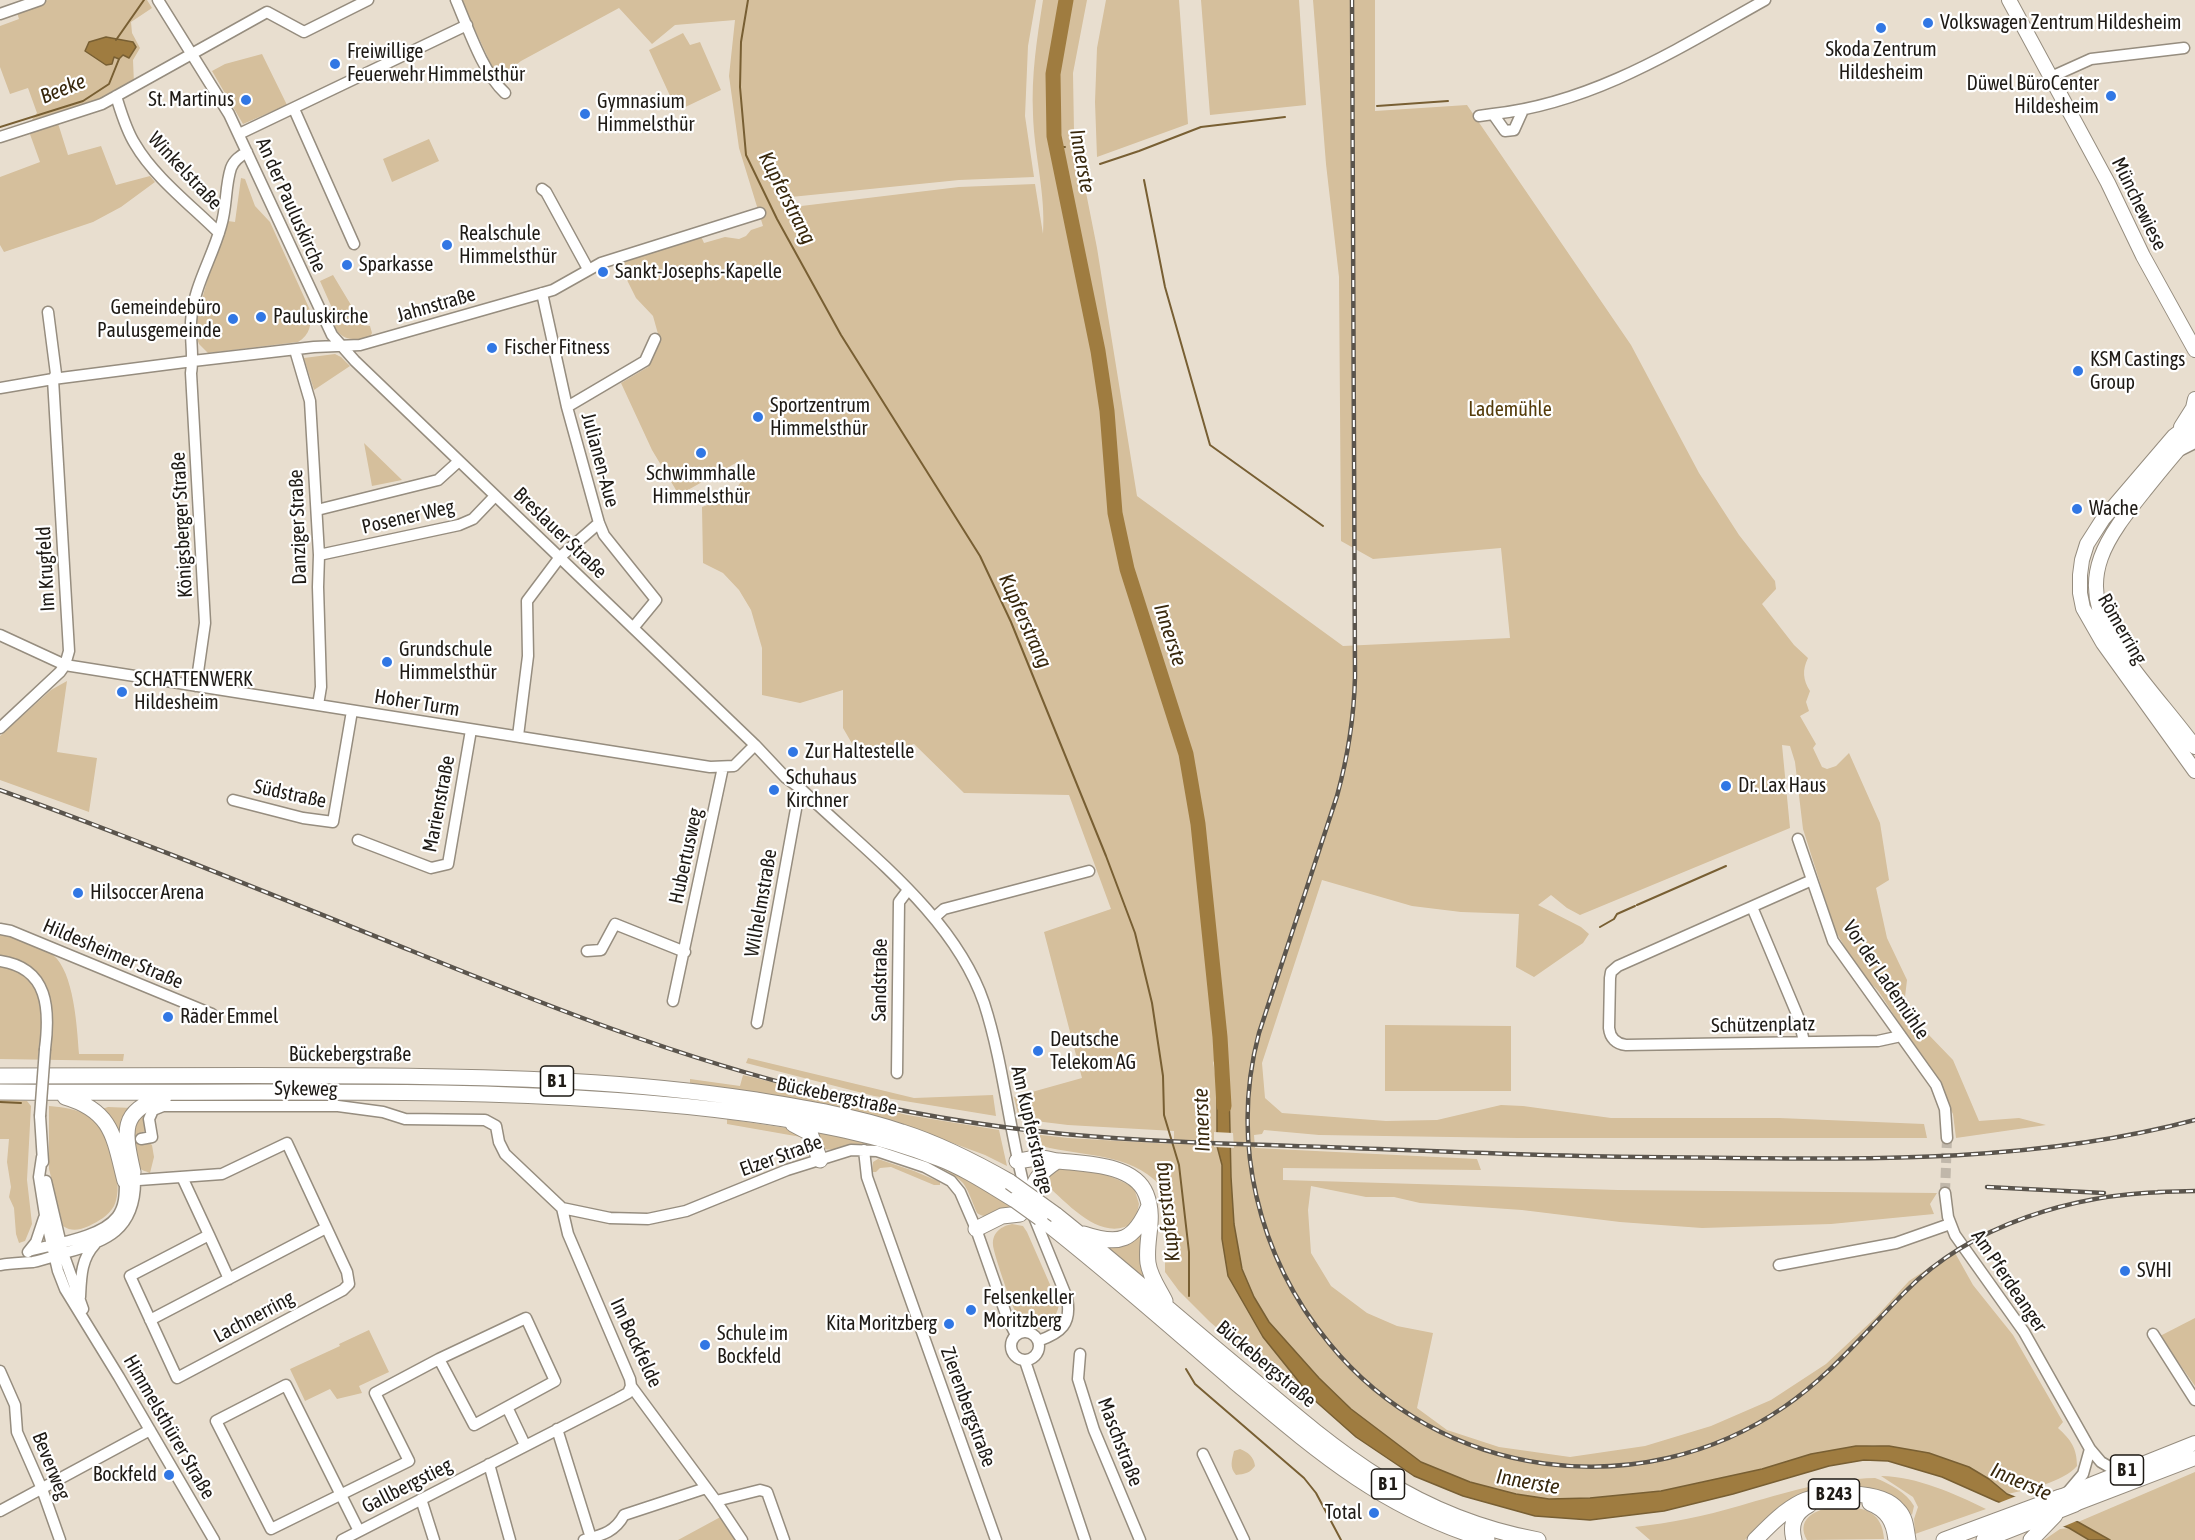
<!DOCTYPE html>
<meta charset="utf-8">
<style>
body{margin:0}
canvas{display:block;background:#e8decf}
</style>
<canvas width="2195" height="1540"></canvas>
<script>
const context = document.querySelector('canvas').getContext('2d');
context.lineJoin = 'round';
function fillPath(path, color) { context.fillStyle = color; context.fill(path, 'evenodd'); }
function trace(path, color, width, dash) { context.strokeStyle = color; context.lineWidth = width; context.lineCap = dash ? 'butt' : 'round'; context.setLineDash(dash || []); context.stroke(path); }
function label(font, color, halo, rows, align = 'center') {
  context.font = font + ' "Asap Condensed",sans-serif'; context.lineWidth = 4.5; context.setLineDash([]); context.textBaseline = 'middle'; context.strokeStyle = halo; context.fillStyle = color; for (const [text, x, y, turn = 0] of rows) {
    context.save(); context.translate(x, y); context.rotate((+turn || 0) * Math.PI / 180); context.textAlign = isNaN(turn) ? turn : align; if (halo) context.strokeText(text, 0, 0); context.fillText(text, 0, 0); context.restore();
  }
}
const green = new Path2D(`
 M49 0H147L152 8 131 22 132 33 140 48 133 60 134 84 97 103 56 117 68 155 101 146 116 185 150 176 155 182 121 207 93 222 4 252 0 245V177L40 162 27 126 37 113 28 88 10 94 0 67V26L19 19 16 9 38 1Z
 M461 0H1036L1028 46 1025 116 1034 177 959 180 791 197 793 207 959 187 1035 184 1043 234C1046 194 1034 154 1033 114 1031 76 1037 38 1043 0H1087L1073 73 1074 132 1097 248 1137 496 1343 646 1510 638 1501 548 1373 559 1341 541 1339 277 1326 164 1313 0H1375V111L1467 105 1631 345 1699 473 1739 535 1775 581 1776 589 1762 604 1794 645 1808 658C1802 670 1803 680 1810 691L1806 702 1809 711 1800 716 1816 744 1813 748 1822 767 1827 769 1836 766 1849 753 1880 823 1889 880 1876 888 1887 938 1907 980 1905 997 1926 1032 1953 1060 1979 1121 2019 1118 2046 1125 1956 1138 1953 1114 1936 1083 1910 1040 1879 992 1857 968 1835 930 1803 829 1795 762 1790 746 1782 745 1790 828 1580 915 1567 908 1551 895 1538 905 1581 927 1589 934 1583 943 1534 977 1516 967 1519 914 1461 912 1412 906 1322 880 1262 1063 1265 1098 1282 1113 1386 1121 1437 1120 1501 1105 1523 1106 1611 1118H1779L1924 1124 1927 1138H1518L1319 1135 1264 1130 1262 1134 1254 1135 1255 1148 1477 1159 1481 1170 1283 1168V1180L1618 1190 1937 1193 1930 1204 1934 1214 1831 1224 1702 1228 1620 1222 1522 1210 1420 1203 1394 1197H1366L1311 1186 1308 1210 1311 1253 1331 1286 1367 1313 1397 1326 1433 1333 1417 1408 1447 1430 1499 1447 1570 1457 1645 1446 1711 1426 1771 1400 1826 1364 1875 1318 1909 1281 1954 1251 1973 1285 2013 1335 2063 1422 2058 1428C2071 1440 2077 1448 2077 1466 2063 1482 2028 1490 2007 1494L1969 1467 1950 1460 1929 1453 1873 1445 1811 1454 1762 1469 1661 1491 1590 1498 1549 1499 1516 1494 1470 1482 1421 1462 1351 1409 1319 1378 1269 1322 1254 1297 1242 1269 1234 1224 1231 1177 1229 1087 1213 1061 1217 1087V1146L1222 1165V1239L1263 1337 1312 1398 1310 1400 1281 1377 1278 1380 1210 1322 1179 1291 1165 1272V1184L1160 1185C1128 1152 1083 1157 1042 1146L1030 1141 1023 1133 1068 1138 1174 1144V1131L1068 1125 1019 1119 1014 1097 1082 1078 1044 932 1111 909 1069 795 964 793 914 744 861 759 843 728V690L800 703 762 695V648L751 610 739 590 723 573 703 563 702 507 731 497 749 469 743 459 679 495 652 450 621 383 648 367 660 341 653 316 636 298 617 260 700 234 704 243 725 237 739 239 746 236 751 230 763 226 739 148 729 76 735 20 675 25 652 44 619 8 521 61 498 79Z
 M1106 0H1179L1188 124 1097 157 1095 102 1097 48Z
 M1201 0H1299L1306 105 1210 115Z
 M683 33 690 45 700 42 721 90 677 111 649 50Z
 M262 54 287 105 243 124 212 71 225 64Z
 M429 139 439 161 392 182 383 159Z
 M241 178 245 179 255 206 270 222 310 310C312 324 310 335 298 342L208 353 199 344 195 333 196 321 209 274 224 235 228 221 235 222Z
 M333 275 363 325 370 326 372 333 370 337C343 344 337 334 325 312L332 308 320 281Z
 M335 354 341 357 350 366 314 390 304 358Z
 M364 443 402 480 372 486Z
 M67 681 57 752 97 758 89 812 0 780V736L51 690Z
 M0 933C17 938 38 944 53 955 74 972 77 1027 79 1054H124L123 1061 0 1059Z
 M1385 1025 1511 1026V1091H1385Z
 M748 1058 914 1098 993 1095 996 1116 874 1096 746 1063Z
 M743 1075 907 1115 999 1130 1007 1166 985 1155 904 1125 690 1085V1079L740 1086Z
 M0 1100 27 1101 31 1106 27 1180 32 1224 25 1241 19 1243 16 1234 14 1208 9 1197 11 1187 7 1162 9 1139H0Z
 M49 1106C62 1107 77 1109 89 1116 110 1129 125 1185 114 1206 108 1216 99 1221 89 1226 79 1230 72 1232 63 1226L49 1169Z
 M108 1107 132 1108 124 1145 102 1109Z
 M139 1112 144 1114 145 1131 136 1135 138 1144 148 1142 152 1145 154 1157 150 1173C145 1171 140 1170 137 1165 130 1156 132 1121 139 1112Z
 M727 1119 793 1129 807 1136 811 1154 801 1157C805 1149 806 1145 801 1137L727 1124Z
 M815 1131 841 1132 942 1164 1016 1208C1003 1212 988 1221 977 1213 973 1204 969 1191 963 1183 947 1166 893 1145 869 1144 854 1143 838 1152 824 1149Z
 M878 1159 914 1171 940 1182V1185H934L891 1167 880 1168 876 1172H872L873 1162Z
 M1060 1166C1088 1168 1110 1174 1134 1188L1139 1204 1135 1222C1101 1245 1068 1203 1043 1182Z
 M1012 1224 1023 1226 1027 1232 1059 1305C1056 1319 1044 1336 1027 1326 1023 1323 1017 1315 1015 1311 1011 1304 993 1252 993 1245 992 1232 1002 1226 1012 1224Z
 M1145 1224 1152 1285 1104 1245Z
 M2195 1318V1386L2160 1336Z
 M369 1330 389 1372 359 1386 362 1393 337 1399 330 1389 305 1401 290 1369 340 1346 339 1344Z
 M1240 1449C1248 1452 1254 1457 1255 1466 1250 1473 1245 1474 1236 1475 1229 1467 1232 1460 1234 1451Z
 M2195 1472V1540H2110L2078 1522Z
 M1881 1476C1918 1477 1953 1493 1986 1509L1915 1534 1914 1519 1918 1507 1913 1497Z
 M1875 1478C1889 1483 1907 1493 1914 1506L1912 1515C1900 1503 1900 1497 1881 1493L1785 1503 1767 1517 1745 1540H1650L1635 1527C1670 1523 1705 1516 1739 1506 1784 1493 1828 1479 1875 1478Z
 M1830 1508C1857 1506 1882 1507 1884 1539L1807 1540C1796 1521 1813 1510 1830 1508Z
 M726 1514 743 1540H678Z
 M2069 1528 2089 1540H2044L2060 1529Z`);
const water = new Path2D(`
 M106 37 133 42 136 47 129 58 123 55 119 59 114 57 112 64 106 65 85 51 89 42Z
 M1217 1087H1229L1231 1177 1234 1224 1242 1269 1254 1297 1269 1322 1319 1378 1351 1409 1421 1462 1470 1482 1516 1494 1549 1499 1590 1498 1661 1491 1762 1469 1811 1454 1856 1446H1889L1929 1453 1969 1467 1989 1479 2007 1494 2078 1522 2110 1540H2089L2069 1528 1996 1501 1942 1477 1888 1461 1864 1460 1829 1466 1733 1494 1664 1511 1590 1520 1535 1516 1463 1496 1414 1476 1356 1437 1312 1398 1263 1337 1228 1276 1222 1239V1165L1217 1146Z`);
const pier = new Path2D(`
 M1214 1132 1233 1133 1234 1148 1214 1147Z
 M2019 1495 2079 1520 2060 1528 1996 1504Z`);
const stream = new Path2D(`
 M748 0 741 42 740 87 746 155 777 219 841 335 980 556 1011 622 1106 856 1135 933 1152 1003 1163 1076 1164 1115 1179 1165 1189 1252V1296
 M116 40 144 0
 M1377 106 1448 101
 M0 127 83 101 109 84 119 59
 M1056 147H1065
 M1100 164 1139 151 1201 127 1285 117
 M1144 180 1165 287 1210 445 1323 526
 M1637 905 1726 866
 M1600 927 1614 919 1617 914 1635 906
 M0 1102 21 1103
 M1186 1369 1195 1384 1304 1478 1316 1493 1341 1540`);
const river = new Path2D(`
 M1066 0 1053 74 1054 136 1098 351 1107 411 1115 513 1127 569 1186 754 1198 824 1220 1037 1224 1106`);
const minorTunnel = new Path2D(`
 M1945 1193 1947 1138`);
const minor = new Path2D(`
 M158 0 229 114 332 335 355 361 755 745 786 778 800 788C865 851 954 915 984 1003 1004 1065 1009 1131 1026 1194
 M456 0C468 28 483 73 505 93
 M0 14 40 0
 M2051 77 2091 59 2184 48
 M116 96C121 112 126 130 135 144 154 177 192 206 219 233
 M294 109 354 244
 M1523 110 1514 130 1505 131 1493 114C1594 103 1679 48 1765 0
 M1479 116 1493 114
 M239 134 467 25
 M0 137 102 104 267 12 304 32 368 0
 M542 189 546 192 588 269
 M542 293 567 407 645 361 655 339
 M295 350 310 401 319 555 318 587 321 687 318 705
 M0 388 53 379 193 361 314 347 360 345 553 290 601 263 760 213
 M567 407 599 523 604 535 656 600 633 628
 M2179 451 2195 443
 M317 510 438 480 459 461
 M319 555 459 525 473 519 495 496
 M0 635 65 665 710 767 734 766 755 745
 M196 686 205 623 191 373C194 356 190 340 191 322 193 287 212 259 221 226 227 207 225 186 231 168 234 160 240 156 247 152
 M0 728 60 672 65 665 69 651 53 379 56 374 48 312
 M518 736 528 656 527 601 560 557 599 523
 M233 800 303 818 333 822 352 711
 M1798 839 1833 941 1936 1085 1945 1109 1947 1138
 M358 840 431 868 448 864 471 730
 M1812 880 1618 966 1611 972 1610 978 1609 1028C1610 1038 1616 1044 1626 1045L1878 1041 1901 1036
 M1752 907 1799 1019 1804 1042
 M935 917 944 909 1089 871
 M0 929 11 931 212 1014
 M587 951 601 950 615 924 685 952
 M0 961C49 968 50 1010 45 1049
 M673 1001 723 767
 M757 1023 798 798 804 792
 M897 1073 899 902 908 890
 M40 1116 43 1162
 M141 1139 152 1137 149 1119 153 1110 163 1106H338L383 1112 405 1119 485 1120 496 1126 499 1142 505 1154 562 1208 610 1218 648 1219 686 1211 787 1170 851 1150 877 1151 925 1167 951 1181 960 1192 976 1229 1007 1317 1016 1335
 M864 1150 867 1177 996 1540
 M42 1157 39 1177 45 1215 58 1271 65 1289 119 1377 214 1540
 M46 1181 63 1253 83 1309
 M1945 1193 1948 1217 1955 1235 2024 1332 2090 1449 2101 1462 2120 1473
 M562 1208 568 1234 630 1379 631 1386 716 1501 742 1540
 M1032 1212 1067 1298C1072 1324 1061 1333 1038 1341
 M209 1235 229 1279
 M29 1251C53 1244 101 1238 117 1217 125 1207 125 1194 125 1181L222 1174 287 1143 347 1272 349 1284 343 1290 177 1378 130 1276 209 1235 182 1177
 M28 1252 36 1242 44 1218
 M0 1265C11 1263 22 1263 33 1262 43 1260 54 1256 64 1253 107 1242 135 1229 135 1181
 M1779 1265 1896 1243 1950 1224
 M80 1297C81 1277 81 1259 95 1244
 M150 1320 326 1228
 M1011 1346a14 14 0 1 1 28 0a14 14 0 1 1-28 0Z
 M2153 1334 2195 1400
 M1080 1354 1078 1379 1094 1430 1140 1540
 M1025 1361 1085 1540
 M0 1371 15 1405 17 1432 42 1489 60 1540
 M507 1407 525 1445
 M557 1429 591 1538
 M1203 1454 1244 1540
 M489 1464 510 1540
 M2067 1493 2083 1474 2090 1449
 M421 1499 434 1540
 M716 1501 760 1490 767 1492 784 1540
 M0 1511 150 1430
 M359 1531 286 1385 216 1421 271 1529 409 1461 375 1393 439 1359 526 1318 555 1381 474 1425 439 1359
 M342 1540 617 1399 628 1393 631 1386
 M584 1540C602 1535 615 1532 624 1515L706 1488`);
const major = new Path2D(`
 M2009 0 2108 183 2143 256 2195 350
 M2195 420 2174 436 2103 519 2087 544 2082 560 2080 575V593L2083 608 2103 643 2195 771
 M2181 427 2193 408 2195 399
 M2195 431C2177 450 2161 470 2145 490 2109 535 2076 575 2110 634 2134 675 2167 709 2195 747
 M2060 1497 2195 1443
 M2075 1504 2195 1458`);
const highway = new Path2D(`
 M0 1076C127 1076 254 1075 381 1076 507 1077 632 1081 756 1100 805 1108 855 1116 902 1132 940 1144 975 1162 1010 1182
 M0 1092C147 1093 294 1091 441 1093 545 1095 648 1100 751 1114 815 1123 878 1134 938 1158 965 1168 990 1185 1015 1200
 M65 1097C113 1111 114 1138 125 1181
 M793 1124 810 1133 820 1160
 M1017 1161C1025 1160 1033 1158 1041 1158 1047 1158 1053 1161 1059 1161 1086 1164 1134 1164 1146 1194 1156 1219 1145 1239 1148 1263 1150 1277 1159 1289 1165 1301
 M133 1172C124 1132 119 1110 164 1097
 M1029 1204C1033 1181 1037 1174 1057 1161
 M1056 1215C1120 1266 1182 1321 1245 1373 1338 1452 1413 1517 1538 1540
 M1040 1218C1107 1270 1171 1327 1235 1382 1317 1451 1382 1508 1487 1540
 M976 1229 1002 1216 1020 1214
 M1084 1234C1120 1246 1134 1241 1149 1206
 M1870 1503C1888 1510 1894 1522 1896 1540
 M1755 1540C1769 1526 1783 1511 1801 1502 1824 1491 1881 1489 1898 1510 1906 1518 1906 1529 1908 1540
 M1794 1540C1790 1525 1794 1513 1809 1505
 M1944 1540 2060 1497
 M1984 1540 2075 1504
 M2031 1540 2055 1515`);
const rail = new Path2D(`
 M1352 0 1355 677C1354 718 1348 756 1337 796L1259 1033C1230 1142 1258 1257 1329 1343 1440 1480 1640 1506 1784 1407 1831 1375 1866 1331 1906 1291 1972 1224 2075 1194 2166 1192
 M0 790C139 840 275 896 412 951 545 1005 678 1058 819 1092 900 1112 981 1126 1064 1134 1151 1142 1238 1144 1325 1147 1431 1151 1536 1156 1642 1157 1826 1158 2016 1168 2195 1120
 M1987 1187 2104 1193
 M2158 1192 2195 1191`);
const minorBridge = new Path2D(`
 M40 1116 45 1049`);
const highwayBridge = new Path2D(`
 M1010 1182 1056 1215
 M1015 1200 1040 1218`);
const markers = [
 [1928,23,6,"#3177e4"],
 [1881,28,6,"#3177e4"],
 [335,64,6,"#3177e4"],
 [2111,96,6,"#3177e4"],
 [246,100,6,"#3177e4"],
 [585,114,6,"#3177e4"],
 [447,245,6,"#3177e4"],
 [347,265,6,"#3177e4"],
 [603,272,6,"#3177e4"],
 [261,317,6,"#3177e4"],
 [233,319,6,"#3177e4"],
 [492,348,6,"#3177e4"],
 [2078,371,6,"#3177e4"],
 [758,417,6,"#3177e4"],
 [701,453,6,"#3177e4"],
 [2077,509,6,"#3177e4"],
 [387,662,6,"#3177e4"],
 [122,692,6,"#3177e4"],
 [793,752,6,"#3177e4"],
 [1726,786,6,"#3177e4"],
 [774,790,6,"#3177e4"],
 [78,893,6,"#3177e4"],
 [168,1017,6,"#3177e4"],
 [1038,1051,6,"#3177e4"],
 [2125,1271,6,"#3177e4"],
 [971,1310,6,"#3177e4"],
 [949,1324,6,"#3177e4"],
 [705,1345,6,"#3177e4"],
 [169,1475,6,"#3177e4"],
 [1374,1513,6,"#3177e4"]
];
const shields = [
 [557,1081,33],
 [2127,1470,33],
 [1388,1484,33],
 [1834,1494,51]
];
const shieldNames = [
 ["B 1",557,1081],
 ["B 1",2127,1470],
 ["B 1",1388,1484],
 ["B 243",1834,1494]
];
const poiNames = [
 ["Volkswagen Zentrum Hildesheim",1940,23],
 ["Skoda Zentrum",1881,50,"center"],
 ["Hildesheim",1881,73,"center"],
 ["Freiwillige",347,52],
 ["Feuerwehr Himmelsthür",347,75],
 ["Düwel BüroCenter",2099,84,"right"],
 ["Hildesheim",2099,107,"right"],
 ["St. Martinus",234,100,"right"],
 ["Gymnasium",597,102],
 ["Himmelsthür",597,125],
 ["Realschule",459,234],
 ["Himmelsthür",459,257],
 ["Sparkasse",359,265],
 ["Sankt-Josephs-Kapelle",615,272],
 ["Gemeindebüro",221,308,"right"],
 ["Paulusgemeinde",221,331,"right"],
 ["Pauluskirche",273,317],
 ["Fischer Fitness",504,348],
 ["KSM Castings",2090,360],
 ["Group",2090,383],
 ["Sportzentrum",770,406],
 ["Himmelsthür",770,429],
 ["Schwimmhalle",701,474,"center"],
 ["Himmelsthür",701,497,"center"],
 ["Wache",2089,509],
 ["Grundschule",399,650],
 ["Himmelsthür",399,673],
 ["SCHATTENWERK",134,680],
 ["Hildesheim",134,703],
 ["Zur Haltestelle",805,752],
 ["Schuhaus",786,778],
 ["Kirchner",786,801],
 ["Dr. Lax Haus",1738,786],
 ["Hilsoccer Arena",90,893],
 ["Räder Emmel",180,1017],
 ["Deutsche",1050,1040],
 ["Telekom AG",1050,1063],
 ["SVHI",2137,1271],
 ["Felsenkeller",983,1298],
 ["Moritzberg",983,1321],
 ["Kita Moritzberg",937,1324,"right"],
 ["Schule im",717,1334],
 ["Bockfeld",717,1357],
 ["Bockfeld",157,1475,"right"],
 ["Total",1362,1513,"right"]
];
const streetNames = [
 ["Winkelstraße",185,171,47],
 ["Münchewiese",2139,204,64],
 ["An der Pauluskirche",291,205,66],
 ["Jahnstraße",436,305,-16],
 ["Julianen-Aue",600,460,75],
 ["Posener Weg",408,517,-13],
 ["Königsberger Straße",182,525,-93],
 ["Danziger Straße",298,527,-92],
 ["Breslauer Straße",560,533,44],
 ["Im Krugfeld",46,569,-93],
 ["Römerring",2122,629,60],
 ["Hoher Turm",417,703,9],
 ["Südstraße",290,794,12],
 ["Marienstraße",439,804,-79],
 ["Hubertusweg",686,856,-78],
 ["Wilhelmstraße",761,903,-80],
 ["Hildesheimer Straße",113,954,23],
 ["Sandstraße",880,980,-89],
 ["Vor der Lademühle",1886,980,56],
 ["Schützenplatz",1763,1025,-1],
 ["Bückebergstraße",350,1055],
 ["Sykeweg",306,1089,1],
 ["Bückebergstraße",837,1096,12],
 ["Am Kupferstrange",1032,1130,77],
 ["Elzer Straße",781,1156,-20],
 ["Am Pferdeanger",2009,1281,56],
 ["Lachnerring",254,1317,-28],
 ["Im Bockfelde",636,1343,65],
 ["Bückebergstraße",1266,1364,40],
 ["Zierenbergstraße",968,1407,70],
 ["Himmelsthürer Straße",169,1427,60],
 ["Maschstraße",1120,1442,69],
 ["Beverweg",51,1466,68],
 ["Gallbergstieg",407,1486,-27]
];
const parkNames = [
 ["Lademühle",1510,410]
];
const waterNames = [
 ["Beeke",63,89,-22],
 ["Innerste",1082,161,80],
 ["Kupferstrang",787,198,63],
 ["Kupferstrang",1025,621,66],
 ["Innerste",1170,635,72],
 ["Innerste",1202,1120,-92],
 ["Kupferstrang",1167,1212,-97],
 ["Innerste",1528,1482,10],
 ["Innerste",2021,1482,24]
];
fillPath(green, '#d5bf9c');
fillPath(water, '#9f7c40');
trace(water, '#785f33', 1.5);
fillPath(pier, '#e8decf');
trace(stream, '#785f33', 2);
trace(river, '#9f7c40', 15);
trace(minorTunnel, '#c0b7aa', 10, [10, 5]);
trace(minor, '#968d7f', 13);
trace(major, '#968d7f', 16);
trace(highway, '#968d7f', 17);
trace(minor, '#fff', 10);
trace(major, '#fff', 14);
trace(highway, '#fff', 15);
trace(rail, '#5b554d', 4.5);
trace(rail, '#fff', 2, [7]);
trace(minorBridge, '#968d7f', 13, []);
trace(highwayBridge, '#968d7f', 17, []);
trace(minorBridge, '#fff', 10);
trace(highwayBridge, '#fff', 15);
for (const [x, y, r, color] of markers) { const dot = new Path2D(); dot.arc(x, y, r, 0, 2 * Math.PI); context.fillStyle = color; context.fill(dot); trace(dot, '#fff', 2); }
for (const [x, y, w] of shields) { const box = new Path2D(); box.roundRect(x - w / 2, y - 15, w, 30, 4.5); context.fillStyle = '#fff'; context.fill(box); trace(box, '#1e1a15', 1.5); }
label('bold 18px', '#1e1a15', null, shieldNames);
label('20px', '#1e1a15', '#fff', poiNames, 'left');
label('20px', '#1e1a15', '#fff', streetNames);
label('20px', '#543b09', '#fff', parkNames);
label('italic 21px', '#38280d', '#fff', waterNames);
</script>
